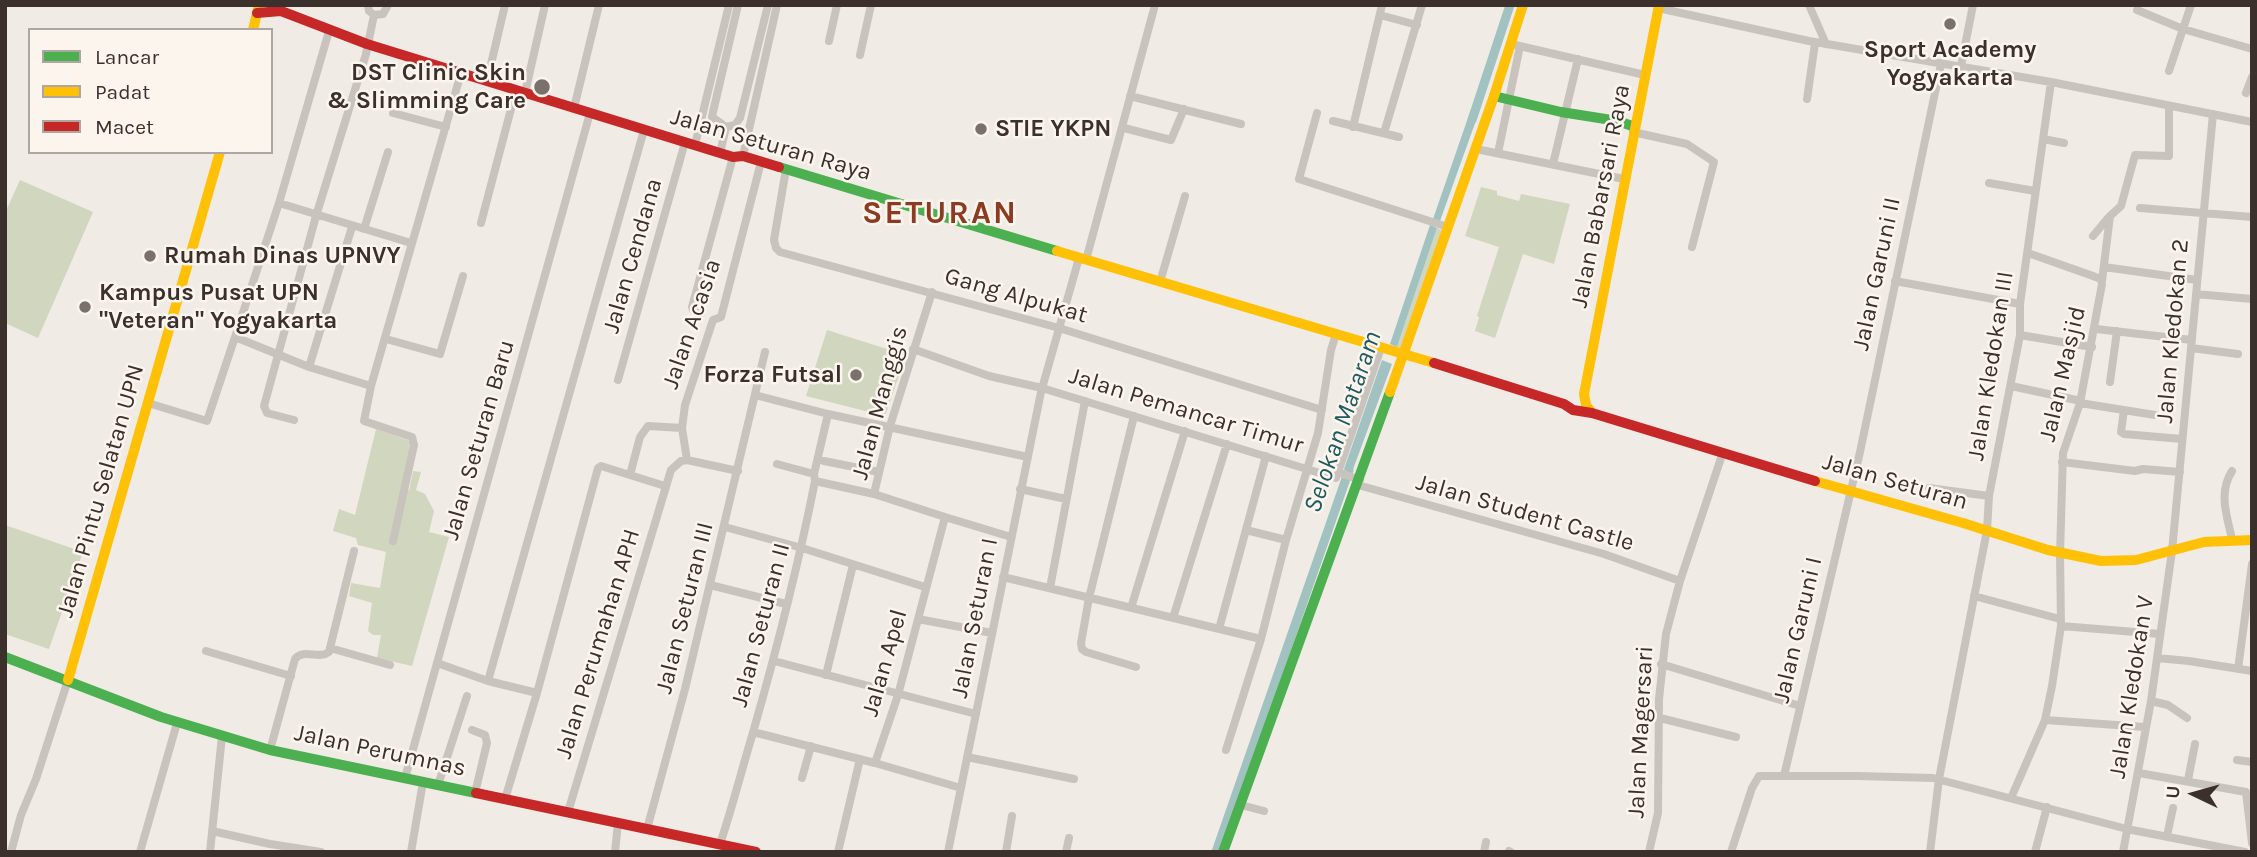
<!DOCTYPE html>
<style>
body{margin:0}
#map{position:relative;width:2257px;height:857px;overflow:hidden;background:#f0ebe5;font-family:Karla,sans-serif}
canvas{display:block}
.frame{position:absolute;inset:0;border:7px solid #3b302b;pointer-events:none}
.legend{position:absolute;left:28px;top:28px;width:245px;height:126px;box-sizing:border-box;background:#fbf5ee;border:2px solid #aea6a0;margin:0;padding:9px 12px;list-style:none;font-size:21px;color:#3b302b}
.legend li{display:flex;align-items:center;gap:14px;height:35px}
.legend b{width:35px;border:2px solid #aea6a0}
.north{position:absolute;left:2159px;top:759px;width:70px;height:70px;-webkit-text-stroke:5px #fbf5ee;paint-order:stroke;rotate:275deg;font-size:19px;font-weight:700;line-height:28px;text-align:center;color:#3b302b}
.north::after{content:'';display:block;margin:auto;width:24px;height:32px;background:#3b302b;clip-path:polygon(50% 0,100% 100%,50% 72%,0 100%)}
</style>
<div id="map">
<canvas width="2257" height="857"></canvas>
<div class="frame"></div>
<ul class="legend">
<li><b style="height:9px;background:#4caf50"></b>Lancar</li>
<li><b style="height:9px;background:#ffc107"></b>Padat</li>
<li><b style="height:9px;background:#c62828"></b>Macet</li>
</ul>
<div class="north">U</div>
</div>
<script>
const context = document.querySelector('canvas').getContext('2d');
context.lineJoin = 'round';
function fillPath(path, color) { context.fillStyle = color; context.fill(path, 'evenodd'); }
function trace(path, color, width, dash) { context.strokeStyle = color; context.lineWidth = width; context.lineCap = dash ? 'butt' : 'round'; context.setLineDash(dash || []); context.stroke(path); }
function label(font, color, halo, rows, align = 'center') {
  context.font = font + ' Karla,sans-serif'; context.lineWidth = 5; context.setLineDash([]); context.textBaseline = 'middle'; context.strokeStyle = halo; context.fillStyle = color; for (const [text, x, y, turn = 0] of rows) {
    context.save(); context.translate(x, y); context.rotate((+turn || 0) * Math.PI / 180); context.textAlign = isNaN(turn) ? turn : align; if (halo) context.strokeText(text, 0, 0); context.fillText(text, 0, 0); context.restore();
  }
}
const green = new Path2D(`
 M20 180 93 212 38 338 5 323V213Z
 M1481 187 1497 191V195L1519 201 1521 194 1570 204 1554 264 1523 254 1495 338 1475 331 1479 317 1477 316 1499 247 1465 236Z
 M1437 228 1442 230 1402 348 1397 347Z
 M827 330 906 355 885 416 806 396Z
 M376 429 410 441 407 488 409 491 413 471 421 472 416 490 425 494 434 511 429 532 449 537 412 666 377 658 381 635H373L368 631 372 603 349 596 351 583 380 588 386 552 358 545 356 538 333 531 339 509 355 515Z
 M5 525 83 552 49 649 5 634Z`);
const water = new Path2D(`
 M1471 109 1479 112 1440 221 1433 219Z
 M1430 225 1437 228 1397 347 1390 344Z
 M1382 360 1392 364 1352 472 1344 469Z`);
const canal = new Path2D(`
 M1472 120 1510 5
 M1216 852 1349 470`);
const street = new Path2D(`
 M1809 5 1826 44
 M1658 8 1809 41 2051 82 2252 122
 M2137 10 2183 29 2252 49
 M374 15 383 14 388 5
 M1380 15 1417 25
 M829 41 837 5
 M1511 44 1645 75
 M860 55 871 5
 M1961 66 1973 5
 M2169 71 2191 5
 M487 81 505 5
 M525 93 545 5
 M2246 93 2252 77
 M1130 96 1241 124
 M1807 99 1815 43
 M574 108 599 5
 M393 113 446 127
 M1317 113 1299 179 1448 227
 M1333 121 1399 137
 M726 127 735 125 740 118 768 5
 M1353 127 1382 5
 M1124 128 1171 140 1184 109
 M1633 132 1687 144 1714 162 1692 247
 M1384 133 1422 5
 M2043 139 2064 143
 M695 145 729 5
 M1476 149 1624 179
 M720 153 726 127 712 117 713 112 738 5
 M1498 153 1520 46
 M743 156 777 5
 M1553 164 1578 59
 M786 169 774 240 776 248 780 252 1059 328 1322 410
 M1989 183 2035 191
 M279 203 411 243
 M2140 208 2252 217
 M481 223 516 90
 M352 227 309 367 371 386 461 73
 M364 229 388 152
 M2093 236 2108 218
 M1086 260 1155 5
 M2104 267 2197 280
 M1895 281 2020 304
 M2102 281 2110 216 2121 206 2135 155 2169 156V106
 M1160 282 1185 196
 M2196 294 2252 299
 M701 313 693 310 692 307 733 157
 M2096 329 2192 340
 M2020 335 2092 347
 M386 339 440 354 463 276
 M2191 348 2238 354
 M913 349 989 376 1042 388 1336 478 1380 351
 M309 367 235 337 279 203 329 31
 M618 380 685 142
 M2110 382 2117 331
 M371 386 364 421 412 437 414 445 393 541
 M2011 386 2081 401
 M755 395 828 414 1028 457
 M148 403 207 421 235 337
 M2080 403 2155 415
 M2124 410 2121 432 2124 434 2182 439
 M1134 416 1089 598 1081 643 1082 649 1086 652 1136 667
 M294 420 267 413 264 406 316 216 366 54 374 15 369 11 368 5
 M687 460 682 428 685 405 713 320 721 317 761 162
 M824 461 879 472
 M2062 462 2135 471 2143 469 2180 472
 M777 464 814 474
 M2232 471C2218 493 2227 516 2232 539
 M1338 472 1360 480
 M630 475 640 437 648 426 682 428
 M815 481 874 494 945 517
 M1358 485 1604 554 1680 581
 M1929 488 1989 496
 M1020 489 1066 499
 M874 494 890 426 932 292
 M725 527 802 548 925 587
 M1246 530 1286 540
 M1003 577 1261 639
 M710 585 786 604
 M1050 588 1085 401
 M1974 596 2060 619
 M1131 608 1185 431
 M1173 618 1227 444
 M918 619 992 633
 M2061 626 2160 634
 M1219 629 1266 456
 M330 648 390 665
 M206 651 291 676
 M2157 658 2189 661 2252 671
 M774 661 976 714
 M437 663 488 681 537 693
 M1661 664 1800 706
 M2238 669 2252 564
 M826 675 853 565
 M488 681 644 130
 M2151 701 2168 705 2187 718
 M1660 718 1736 737
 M2045 720 2145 727
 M472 730 485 735 487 743 475 793
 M753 732 875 763 898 695 945 517 1011 537
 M270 750 295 659C304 648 319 660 329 652L354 551
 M1226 750 1261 639 1286 540 1318 433 1331 350 1336 334
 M967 757 1074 779
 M2237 760 2252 762
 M875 763 961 788
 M2139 773 2246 792 2252 843
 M1784 776 1860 452 1941 64
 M405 778 590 113
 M802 778 811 746
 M2188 780 2195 744
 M438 785 467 696
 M2011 798 2045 720 2052 686 2061 626 2060 555 2063 453 2080 403 2102 284 2101 279 2093 276 2028 253
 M505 799 537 693 598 468 601 466 665 486
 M1241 805 1264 811
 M568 812 671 470 681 461 687 460 738 471
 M647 829 685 689 765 352
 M212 831 270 844 321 852
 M2167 836 2173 808
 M720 844C732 809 741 772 752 736 776 652 798 567 815 481L814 474 828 414
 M1509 851 1511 852
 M11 852 21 815 36 779 68 680
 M140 852 177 723
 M210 852 222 736
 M411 852 423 782
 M615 852 618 823
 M838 852 860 759
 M948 852 1041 392 1079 258
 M1006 852 1012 816
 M1066 852 1069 838
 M1484 852 1486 842
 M1649 852 1658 813 1659 699 1666 634 1680 581 1722 455
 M1731 852 1752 788 1759 776H1858L1933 778 2127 829 2245 852
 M1930 852 1939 779 1987 530 1989 496 2020 335V304L2051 82
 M2035 852 2047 807
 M2123 852 2151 701 2172 551 2213 114`);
const fast = new Path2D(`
 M1494 96 1561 112 1618 121 1635 127
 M779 167 1057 251
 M5 657 161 717 270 750 476 793
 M1223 852 1390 392`);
const slow = new Path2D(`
 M253 30 258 9
 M1057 251 1434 363
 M1390 392 1494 96 1523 5
 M1592 413 1586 405 1584 394 1659 5
 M1815 481 1963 523 2048 550 2101 561 2136 560 2204 542 2252 540
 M68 680 220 152`);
const jam = new Path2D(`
 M281 11 367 44 733 157 743 156 779 167
 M257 13 281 11 279 6
 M1434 363 1564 404 1573 410 1592 413 1815 481
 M476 793 756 852`);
const markers = [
 [1950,24,7,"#7a716c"],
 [542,87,9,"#7a716c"],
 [981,129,7,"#7a716c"],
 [150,256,7,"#7a716c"],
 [85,307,7,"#7a716c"],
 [856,375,7,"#7a716c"]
];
const poiNames = [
 ["Sport Academy",1950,50,"center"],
 ["Yogyakarta",1950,78,"center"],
 ["DST Clinic Skin",526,73,"right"],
 ["& Slimming Care",526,101,"right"],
 ["STIE YKPN",995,129],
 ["Rumah Dinas UPNVY",164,256],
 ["Kampus Pusat UPN",99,293],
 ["\"Veteran\" Yogyakarta",99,321],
 ["Forza Futsal",842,375,"right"]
];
const streetNames = [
 ["Jalan Seturan Raya",771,145,16],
 ["Jalan Babarsari Raya",1601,196,-79],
 ["Jalan Cendana",633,256,-74],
 ["Jalan Garuni II",1877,274,-78],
 ["Gang Alpukat",1016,296,16],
 ["Jalan Acasia",692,324,-71],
 ["Jalan Kledokan 2",2173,331,-85],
 ["Jalan Kledokan III",1991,366,-81],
 ["Jalan Masjid",2063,374,-77],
 ["Jalan Manggis",880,403,-75],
 ["Jalan Pemancar Timur",1186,411,17],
 ["Jalan Seturan Baru",479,440,-74],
 ["Jalan Seturan",1895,482,16],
 ["Jalan Pintu Selatan UPN",101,491,-74],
 ["Jalan Student Castle",1525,513,16],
 ["Jalan Seturan III",685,608,-76],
 ["Jalan Seturan I",975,618,-79],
 ["Jalan Seturan II",761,625,-75],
 ["Jalan Garuni I",1798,630,-77],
 ["Jalan Perumahan APH",598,644,-73],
 ["Jalan Apel",885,663,-74],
 ["Jalan Kledokan V",2132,687,-81],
 ["Jalan Magersari",1641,732,-87],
 ["Jalan Perumnas",380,751,12]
];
const waterNames = [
 ["Selokan Mataram",1343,422,-71]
];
const districtNames = [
 ["SETURAN",940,214]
];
fillPath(green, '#d1d6bf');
fillPath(water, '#a1c2c1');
trace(canal, '#a1c2c1', 9);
trace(street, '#c9c3be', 8);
trace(fast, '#4caf50', 10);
trace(slow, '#ffc107', 10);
trace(jam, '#c62828', 10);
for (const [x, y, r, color] of markers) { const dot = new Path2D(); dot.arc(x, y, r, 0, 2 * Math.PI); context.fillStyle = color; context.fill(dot); trace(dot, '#fbf5ee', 2.5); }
label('bold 24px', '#3b302b', '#fbf5ee', poiNames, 'left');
label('24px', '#3b302b', '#fbf5ee', streetNames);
label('italic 26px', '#1f5a5e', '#fbf5ee', waterNames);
context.letterSpacing = '2px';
label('bold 32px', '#8c3b22', '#fbf5ee', districtNames);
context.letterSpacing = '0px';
</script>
